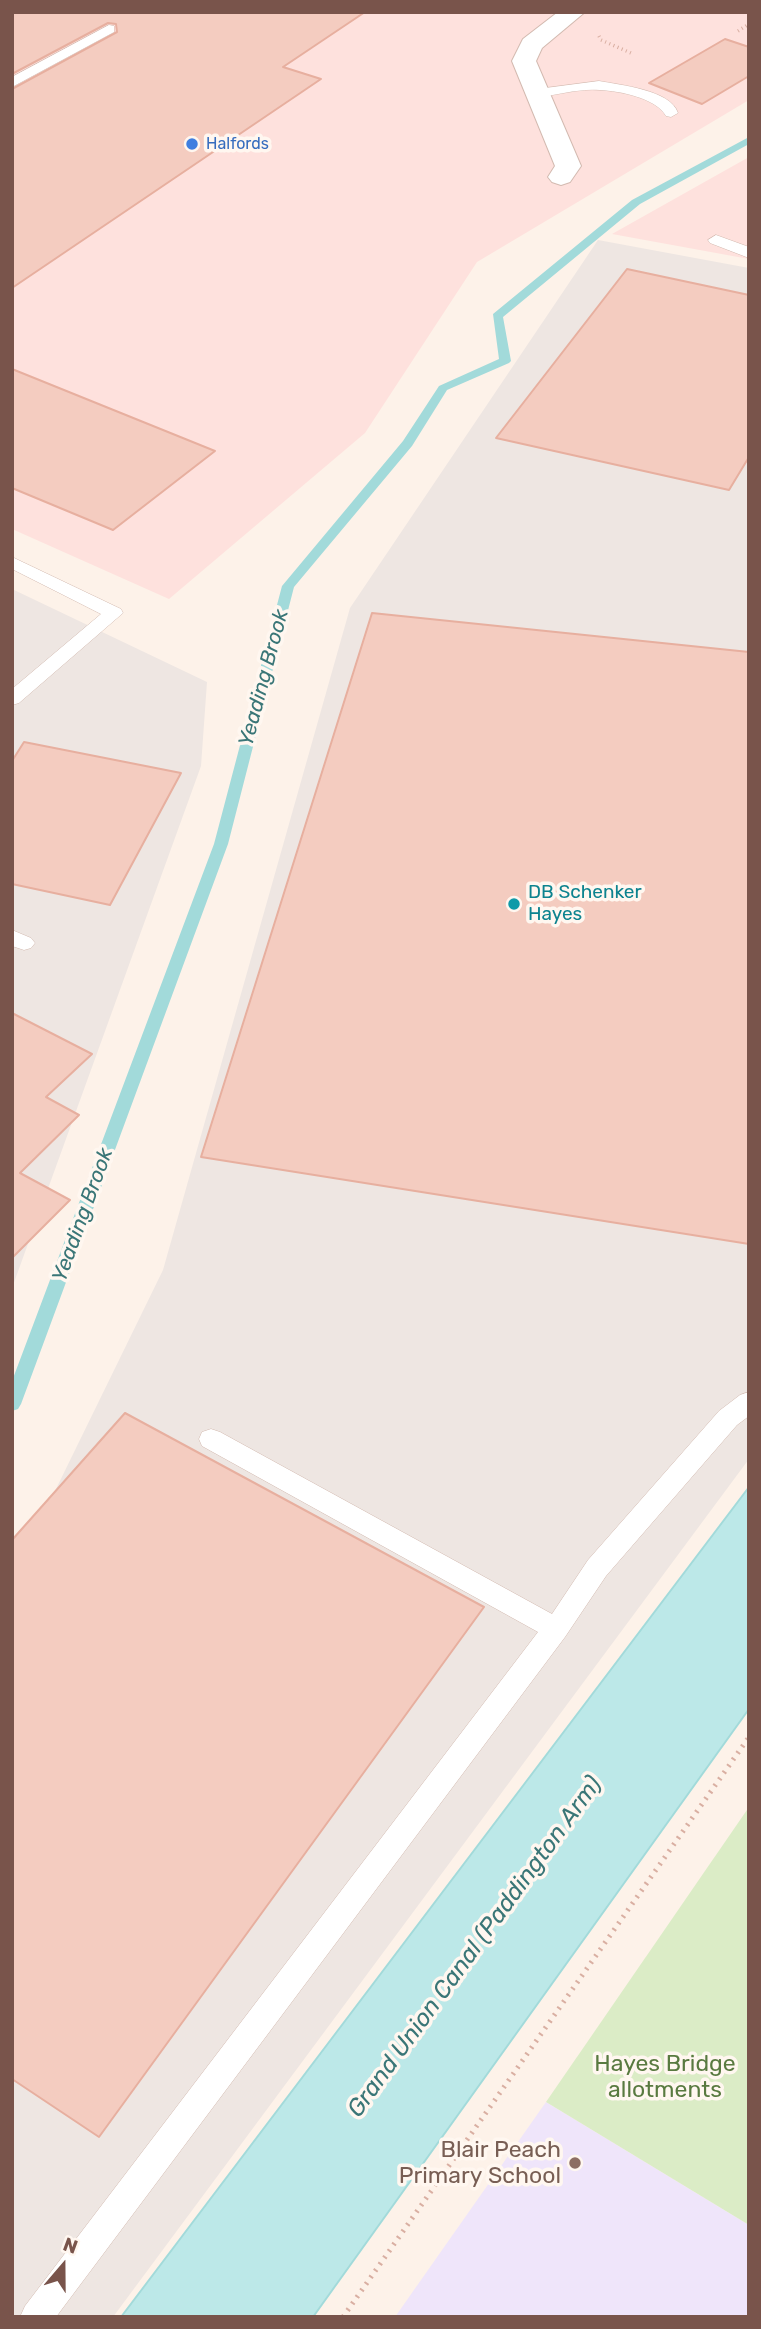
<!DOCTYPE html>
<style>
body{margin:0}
#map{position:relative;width:761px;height:2329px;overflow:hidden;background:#fdf2e9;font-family:Rubik,sans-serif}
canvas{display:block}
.frame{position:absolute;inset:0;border:14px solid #79544b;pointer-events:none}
.north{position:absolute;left:28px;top:2231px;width:70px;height:70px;-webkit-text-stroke:5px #fff7f0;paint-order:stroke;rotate:20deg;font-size:19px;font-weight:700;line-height:28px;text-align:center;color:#79544b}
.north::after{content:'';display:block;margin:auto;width:24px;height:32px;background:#79544b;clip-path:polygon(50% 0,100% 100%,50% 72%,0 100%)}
</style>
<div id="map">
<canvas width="761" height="2329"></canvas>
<div class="frame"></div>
<div class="north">N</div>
</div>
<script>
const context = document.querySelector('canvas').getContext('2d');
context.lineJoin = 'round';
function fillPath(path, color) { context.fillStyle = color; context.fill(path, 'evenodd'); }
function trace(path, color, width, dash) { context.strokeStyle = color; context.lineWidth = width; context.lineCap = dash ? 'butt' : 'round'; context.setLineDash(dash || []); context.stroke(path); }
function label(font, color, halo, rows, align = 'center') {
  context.font = font + ' Rubik,sans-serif'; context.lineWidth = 7; context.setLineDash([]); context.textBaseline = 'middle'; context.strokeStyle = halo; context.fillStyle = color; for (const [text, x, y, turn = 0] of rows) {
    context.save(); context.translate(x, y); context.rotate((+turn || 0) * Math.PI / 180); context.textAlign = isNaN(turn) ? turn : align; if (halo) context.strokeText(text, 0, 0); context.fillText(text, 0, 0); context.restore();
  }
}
const commercial = new Path2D(`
 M102 12H749V100L477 262 365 433 169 599 12 529V66Z
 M749 157V259L612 234Z`);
const industrial = new Path2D(`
 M598 240 749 268V1459L113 2317H12V1579L163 1270 350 608Z
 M12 589 207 682 201 766 12 1288Z`);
const education = new Path2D(`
 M546 2102 749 2225V2317H395Z`);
const green = new Path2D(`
 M749 1807V2225L546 2102Z`);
const water = new Path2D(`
 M749 1487V1709L313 2317H121Z`);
const stream = new Path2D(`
 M749 137V144L640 204 503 317 511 361 509 363 447 390 412 446 294 587 228 844 21 1404 18 1409 12 1411V1381L214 844 282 586 403 441 439 386 499 359 493 314 632 200Z`);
const building = new Path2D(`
 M12 12H365L283 67 321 79 12 288V89L117 32 116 24 108 23 12 74Z
 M725 39 749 47V76L702 104 649 83Z
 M627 269 749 295V457L729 490 496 438Z
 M12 369 215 451 113 530 12 488Z
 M372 613 749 652V1244L201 1157Z
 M24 742 181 773 110 905 12 884V761Z
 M12 1013 92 1054 46 1097 79 1115 20 1173 70 1200 12 1258Z
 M125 1413 484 1607 99 2137 12 2079V1540Z`);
const pathFar1 = new Path2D(`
 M738 31 749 24
 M599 36 601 40 631 53`);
const path = new Path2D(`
 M343 2317 749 1737`);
const service = new Path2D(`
 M109 25 114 26V32L12 87V77Z
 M599 81C620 85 671 90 678 113L671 117 666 116C656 98 620 91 600 90 580 88 558 95 538 97L531 93 538 89Z
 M716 235 749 247V258L710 243 708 240Z
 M12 557 121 609 123 613 19 703 12 705V689L101 614 12 569Z
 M12 930 31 938 35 943 31 948 24 950 12 946Z
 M749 1392V1416L737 1425 606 1576 565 1637 56 2317H20L25 2306 538 1632 202 1446 199 1439 202 1432 211 1429 220 1432 552 1614 588 1560 719 1411 740 1395Z`);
const minor = new Path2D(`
 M558 12H585L542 48 536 61 581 166 570 182 561 185 552 182 548 177 555 166 512 61 523 39Z`);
const markers = [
 [192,144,7,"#3f7fe0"],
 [514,904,7,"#0f9aa8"],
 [575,2163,7,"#8d6e63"]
];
const farShopnames = [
 ["Halfords",206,144]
];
const cultureNames = [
 ["DB Schenker",528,893],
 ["Hayes",528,915]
];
const waterNames = [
 ["Yeading Brook",264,678,-75],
 ["Yeading Brook",83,1215,-70]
];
const nearParknames = [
 ["Hayes Bridge",665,2064],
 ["allotments",665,2090]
];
const nearEducationnames = [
 ["Blair Peach",561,2150],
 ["Primary School",561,2176]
];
const nearWaternames = [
 ["Grand Union Canal (Paddington Arm)",475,1947,-54]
];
fillPath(commercial, '#fee1dd');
fillPath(industrial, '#eee6e2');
fillPath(education, '#efe5fa');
fillPath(green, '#dbecc6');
fillPath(water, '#bce8e8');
trace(water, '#a2dada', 2);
fillPath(stream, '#a2dada');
fillPath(building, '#f4ccc0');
trace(building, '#e7af9f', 2);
trace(service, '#d3bab0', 1);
trace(minor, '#d3bab0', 2);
trace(pathFar1, '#d9afa2', 3.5, [1, 3.5]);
trace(path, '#d9afa2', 5, [2, 6]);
fillPath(service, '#fff');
fillPath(minor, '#fff');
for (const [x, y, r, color] of markers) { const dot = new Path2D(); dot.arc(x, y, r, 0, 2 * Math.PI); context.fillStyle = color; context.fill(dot); trace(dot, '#fff7f0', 2.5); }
label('16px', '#366cbe', '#fff7f0', farShopnames, 'left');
label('19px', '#0d838f', '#fff7f0', cultureNames, 'left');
label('italic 21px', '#3a7677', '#fff7f0', waterNames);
label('23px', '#597a40', '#fff7f0', nearParknames);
label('23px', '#785e54', '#fff7f0', nearEducationnames, 'right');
label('italic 24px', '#3a7677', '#fff7f0', nearWaternames);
</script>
